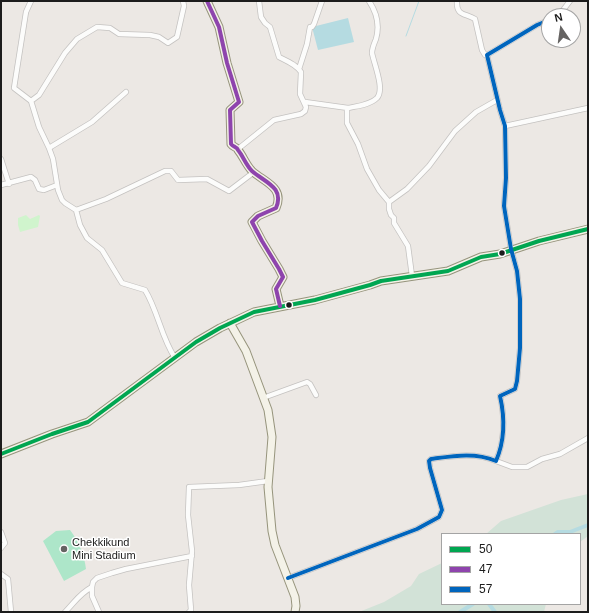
<!DOCTYPE html>
<style>
body{margin:0}
#map{position:relative;width:589px;height:613px;overflow:hidden;background:#ece8e4;font-family:Helvetica,sans-serif}
canvas{display:block}
.frame{position:absolute;inset:0;border:2px solid #1c1c1c;pointer-events:none}
.legend{position:absolute;left:441px;top:533px;width:140px;height:72px;box-sizing:border-box;background:#fff;border:1px solid #a4a4a4;margin:0;padding:5px 7px;list-style:none;font-size:12px;color:#1c1c1c}
.legend li{display:flex;align-items:center;gap:8px;height:20px}
.legend b{width:20px;border:1px solid #a4a4a4}
.north{position:absolute;left:541px;top:8px;width:40px;height:40px;box-sizing:border-box;background:#fff;border:1px solid #a4a4a4;border-radius:50%;rotate:347deg;font-size:11px;font-weight:700;line-height:16px;text-align:center;color:#1c1c1c}
.north::after{content:'';display:block;margin:auto;width:14px;height:18px;background:#656362;clip-path:polygon(50% 0,100% 100%,50% 72%,0 100%)}
</style>
<div id="map">
<canvas width="589" height="613"></canvas>
<div class="frame"></div>
<ul class="legend">
<li><b style="height:5px;background:#00a651"></b>50</li>
<li><b style="height:5px;background:#8e44ad"></b>47</li>
<li><b style="height:5px;background:#0065bd"></b>57</li>
</ul>
<div class="north">N</div>
</div>
<script>
const context = document.querySelector('canvas').getContext('2d');
context.lineJoin = 'round';
function fillPath(path, color) { context.fillStyle = color; context.fill(path, 'evenodd'); }
function trace(path, color, width, dash) { context.strokeStyle = color; context.lineWidth = width; context.lineCap = dash ? 'butt' : 'round'; context.setLineDash(dash || []); context.stroke(path); }
function label(font, color, halo, rows, align = 'center') {
  context.font = font + ' Helvetica,sans-serif'; context.lineWidth = 3; context.setLineDash([]); context.textBaseline = 'middle'; context.strokeStyle = halo; context.fillStyle = color; for (const [text, x, y, turn = 0] of rows) {
    context.save(); context.translate(x, y); context.rotate((+turn || 0) * Math.PI / 180); context.textAlign = isNaN(turn) ? turn : align; if (halo) context.strokeText(text, 0, 0); context.fillText(text, 0, 0); context.restore();
  }
}
const wetland = new Path2D(`
 M588 494V536L580 542V534H486L501 521 561 500Z
 M442 563V604H546L544 612H359L384 602 411 586 419 574Z`);
const park = new Path2D(`
 M26 215 30 219 39 215 40 216 38 227 20 232 18 225V218Z`);
const pitch = new Path2D(`
 M70 530C79 542 84 554 86 569L64 581 43 541 56 531Z`);
const water = new Path2D(`
 M348 18 354 42 318 50 312 27Z`);
const stream = new Path2D(`
 M406 36 419 1`);
const canal = new Path2D(`
 M555 534 558 532H570L588 525
 M489 604 495 612
 M460 612 473 604`);
const minor = new Path2D(`
 M31 1 26 12 14 88 31 101 39 127 49 148 53 159 58 190 62 200 65 203 76 210 80 225 87 238 102 250 122 283 145 290C158 311 161 337 175 358
 M369 1C377 13 380 25 376 39 374 44 372 48 372 53 374 64 385 89 377 98 370 105 357 106 348 108L347 110V123L358 144 367 169 379 190 389 202V209L391 215 394 218V223L408 246 412 276
 M457 1C456 16 465 13 475 19L482 50 485 55H488
 M557 16 560 14 570 1
 M299 69 307 44 310 27H312L314 24 322 1
 M31 101 39 95 65 53 77 39 97 27 110 28 119 34 150 35 159 37 168 43 177 37 184 6 183 1
 M305 102 348 108
 M505 126 588 108
 M49 148 92 122 126 92
 M238 149 274 120 301 114 305 111 306 107 300 94 301 72C297 65 287 61 279 57L270 27 265 23 261 17 259 1
 M1 159 9 184
 M1 185 31 177 35 180 39 189 44 190 57 185
 M389 202 407 189 429 166 455 131 476 112 497 100
 M76 210 106 199 165 171H171L178 180 207 179 229 191 254 172
 M263 398 307 382 310 384 316 395
 M496 461 512 467H527L542 459 560 454 588 438
 M1 532 5 543 1 548
 M1 574 8 579 11 612
 M288 578 417 529 439 517 442 510 430 468 429 461 431 459C453 456 475 452 496 461 505 440 505 418 500 396L515 389 517 381 520 348V299L517 271 511 249 504 206 506 178 505 126 500 110 487 55 537 25 549 20
 M92 587V596L99 612
 M65 612C75 602 79 594 92 587L93 582 97 578 112 573 126 569 192 556
 M189 612 191 610 189 585 192 551 188 515 189 487 239 485 268 481`);
const secondary = new Path2D(`
 M207 1 219 27 227 63 239 102 230 110 231 144C233 147 237 147 238 150 243 156 246 165 252 171 264 182 285 187 276 208L258 216 252 222 262 241 279 269 283 277 276 289 280 306
 M230 323 246 351 268 410 272 437 268 487 272 531 275 545 295 597 296 606 295 612
 M1 454 52 434 88 422 196 342 220 328 254 312 315 300 370 285 381 281 448 271 481 257 500 254 539 241 588 229`);
const bus1 = new Path2D(`
 M1 454 52 434 88 422 196 342 220 328 254 312 315 300 370 285 381 281 448 271 481 257 500 254 539 241 588 229`);
const bus2 = new Path2D(`
 M207 1 219 27 227 63 239 102 230 110 231 144C233 147 237 147 238 150 243 156 246 165 252 171 264 182 285 187 276 208L258 216 252 222 262 241 279 269 283 277 276 289 280 306`);
const bus3 = new Path2D(`
 M288 578 417 529 439 517 442 510 430 468 429 461 431 459C453 456 475 452 496 461 505 440 505 418 500 396L515 389 517 381 520 348V299L517 271 511 249 504 206 506 178 505 126 500 110 487 55 537 25 549 20`);
const markers = [
 [502,253,3.5,"#1c1c1c"],
 [289,305,3.5,"#1c1c1c"],
 [64,549,4,"#656362"]
];
const poiNames = [
 ["Chekkikund",72,543],
 ["Mini Stadium",72,556]
];
fillPath(wetland, '#d2e2d7');
fillPath(park, '#d0f4cd');
fillPath(pitch, '#ade6c9');
fillPath(water, '#b5dbe1');
trace(stream, '#b5dbe1', 1);
trace(canal, '#b5dbe1', 4);
trace(minor, '#c4c2c0', 6);
trace(secondary, '#96947c', 9);
trace(minor, '#fcfcfb', 4.5);
trace(secondary, '#f4f2e8', 7);
trace(bus1, '#00a651', 4);
trace(bus2, '#8e44ad', 4);
trace(bus3, '#0065bd', 4);
for (const [x, y, r, color] of markers) { const dot = new Path2D(); dot.arc(x, y, r, 0, 2 * Math.PI); context.fillStyle = color; context.fill(dot); trace(dot, '#fff', 1.5); }
label('11px', '#1c1c1c', '#fff', poiNames, 'left');
</script>
